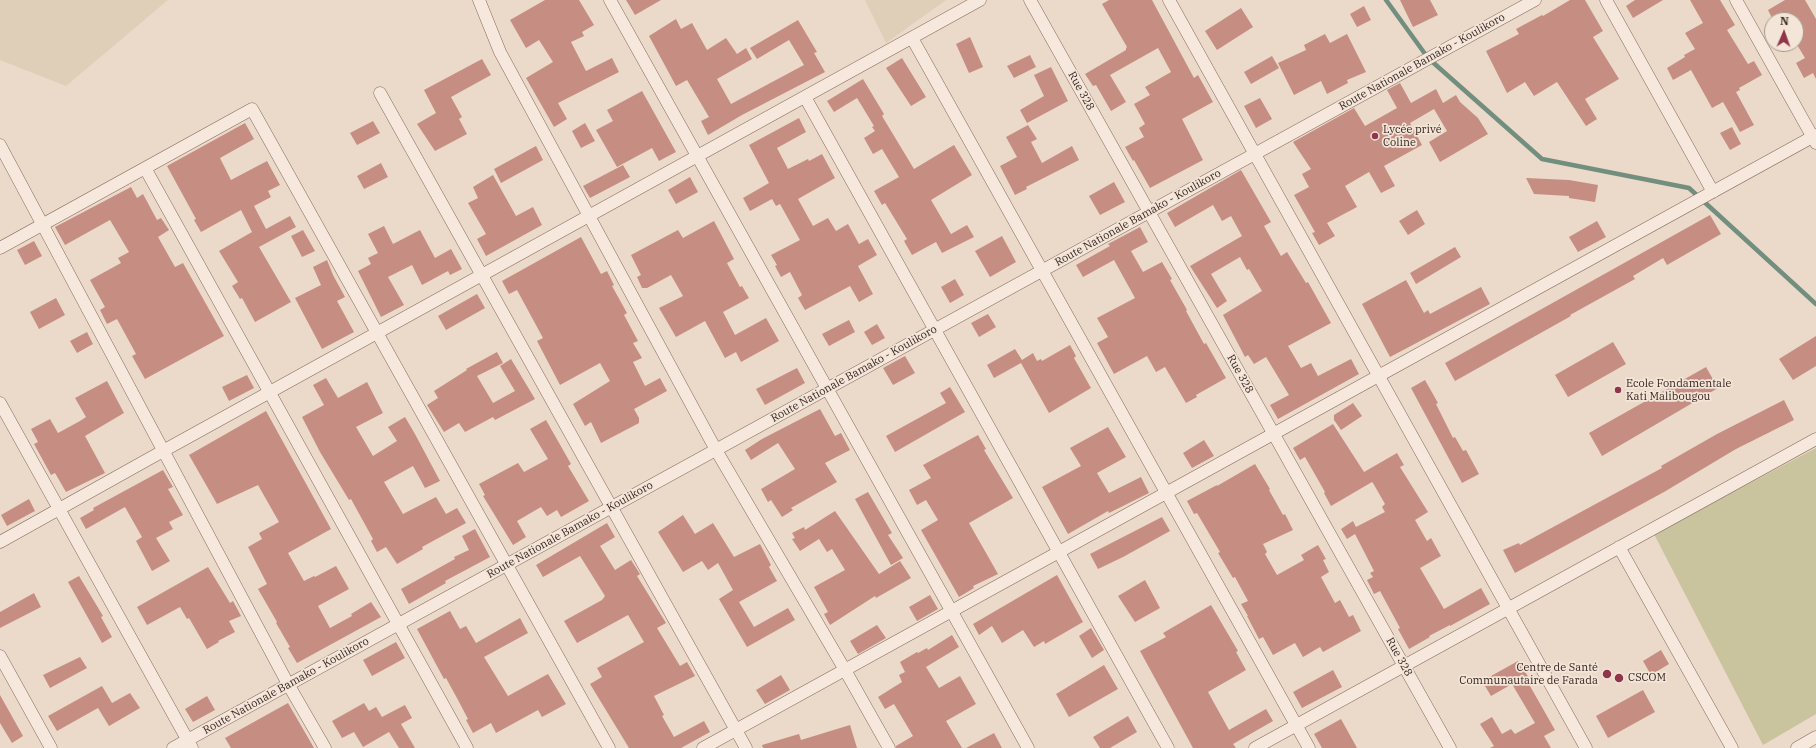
<!DOCTYPE html>
<meta charset="utf-8">
<style>
body{margin:0}
#map{position:relative;width:1816px;height:748px;overflow:hidden;background:#ebd9c9;font-family:"IBM Plex Serif",serif}
canvas{display:block}
.north{position:absolute;left:1764px;top:12px;width:40px;height:40px;box-sizing:border-box;background:#f3e5d8;border:1px solid #a8998f;border-radius:50%;rotate:2deg;font-size:11px;font-weight:700;line-height:16px;text-align:center;color:#382722}
.north::after{content:'';display:block;margin:auto;width:14px;height:18px;background:#90354c;clip-path:polygon(50% 0,100% 100%,50% 72%,0 100%)}
</style>
<div id="map">
<canvas width="1816" height="748"></canvas>
<div class="north">N</div>
</div>
<script>
const context = document.querySelector('canvas').getContext('2d');
context.lineJoin = 'round';
function fillPath(path, color) { context.fillStyle = color; context.fill(path, 'evenodd'); }
function trace(path, color, width, dash) { context.strokeStyle = color; context.lineWidth = width; context.lineCap = dash ? 'butt' : 'round'; context.setLineDash(dash || []); context.stroke(path); }
function label(font, color, halo, rows, align = 'center') {
  context.font = font + ' "IBM Plex Serif",serif'; context.lineWidth = 3.5; context.setLineDash([]); context.textBaseline = 'middle'; context.strokeStyle = halo; context.fillStyle = color; for (const [text, x, y, turn = 0] of rows) {
    context.save(); context.translate(x, y); context.rotate((+turn || 0) * Math.PI / 180); context.textAlign = isNaN(turn) ? turn : align; if (halo) context.strokeText(text, 0, 0); context.fillText(text, 0, 0); context.restore();
  }
}
const farmland = new Path2D(`
 M0 0H168L66 86 0 60Z
 M865 0H946L886 43Z`);
const green = new Path2D(`
 M1816 448V714L1763 745 1654 534Z`);
const stream = new Path2D(`
 M1386 0 1428 58 1542 159 1689 188 1816 304`);
const building = new Path2D(`
 M545 0H579L594 25 582 32 584 36 571 42 586 71 612 58 619 72 558 103 567 119 554 127 526 78 553 62 539 40 526 48 510 20Z
 M626 0H661L635 15Z
 M1109 0H1152L1194 78 1198 75 1213 102 1182 119 1203 160 1150 188 1134 160 1133 161 1125 147 1144 137 1139 128 1145 124 1134 104 1150 95 1145 87 1171 72 1158 48 1110 75 1126 102 1111 111 1096 85 1093 86 1085 74 1126 50V48L1127 47 1102 4Z
 M1400 0H1430L1438 15 1413 27Z
 M1570 0H1585L1603 31 1593 37 1619 79 1585 99 1597 119 1586 126 1557 82 1534 96 1525 82 1507 93 1486 51 1519 34 1516 29 1542 15 1543 16Z
 M1635 0H1663L1633 18 1626 6Z
 M1690 0H1720L1735 25 1727 30 1748 64 1754 61 1762 75 1739 88 1740 90 1736 92 1754 125 1740 132 1723 102 1712 108 1691 70 1673 80 1667 68 1685 57 1684 55 1695 49 1685 33 1703 23Z
 M1785 0H1805L1816 19V79L1813 73 1804 78 1796 63 1805 58 1796 43V20H1773L1768 10Z
 M1364 6 1371 20 1357 27 1350 14Z
 M1241 8 1253 27 1217 50 1205 31Z
 M676 19 681 29 692 23 707 50 726 38 737 54 746 48 752 59 717 79 731 104 804 65 789 40 757 59 750 48 798 20 817 52 814 53 825 72 742 115 708 135 701 121 709 117 687 80 676 86 649 36Z
 M1325 34 1330 43 1347 34 1366 72 1347 80 1348 83 1327 94 1321 81 1294 95 1278 63 1306 50 1304 45Z
 M970 37 983 67 969 73 956 44Z
 M1030 55 1036 67 1014 78 1007 66Z
 M1272 56 1279 68 1251 84 1244 72Z
 M902 58 926 97 911 106 886 68Z
 M482 59 491 75 451 97 462 117 459 119 467 134 435 151 417 124 436 113 424 90Z
 M1051 67 1068 101 1027 123 1020 110 1044 96 1034 75Z
 M863 79 884 114 882 116 914 169 954 145 972 175 931 200 951 234 967 225 974 237 942 253 936 242 912 255 904 241 907 239 885 203 882 205 874 191 899 177 882 149 873 154 864 138 875 131 872 127 874 126 857 98 834 112 827 101Z
 M1400 83 1411 103 1436 89 1443 103 1456 95 1460 102 1478 118 1488 134 1440 162 1429 142 1447 131 1434 109 1410 123 1422 145 1384 166 1395 186 1381 193 1369 172 1345 186 1357 207 1327 223 1335 236 1319 245 1312 233 1315 232 1294 195 1309 187 1302 174 1311 169 1293 142 1354 108 1365 126 1397 108 1387 90Z
 M642 91 676 152 659 161 652 148 617 167 596 130 613 121 607 110Z
 M1260 98 1272 119 1256 128 1244 106Z
 M799 118 806 132 777 148 788 169 808 159 809 161 822 154 835 178 798 199 813 226 828 218 836 231 848 224 859 244 868 239 877 255 858 266 873 294 859 302 850 286 805 310 798 298 802 295 790 272 781 277 775 266 777 265 771 255 800 240 780 204 776 206 772 199 750 211 743 198 769 183 749 145Z
 M373 121 380 133 357 145 350 133Z
 M245 123 254 139 220 158 231 180 267 161 280 185 268 191 271 197 254 206 266 229 290 216 296 227 259 247 291 302 255 322 242 298 240 299 232 286 238 282 219 251 252 232 241 210 201 232 194 220 196 219 167 166Z
 M585 123 595 141 581 148 572 131Z
 M1028 125 1037 139 1031 142 1042 163 1072 146 1079 160 1026 187 1027 189 1015 195 1000 166 1017 157 1006 137Z
 M1732 127 1741 144 1730 150 1720 133Z
 M536 146 543 160 501 183 494 169Z
 M381 163 388 177 364 189 357 176Z
 M623 165 630 177 590 198 583 186Z
 M1241 170 1271 222 1264 226 1281 256 1287 252 1306 283 1308 282 1331 323 1288 346 1301 368 1311 363 1318 376 1351 359 1359 374 1278 419 1270 405 1289 395 1266 357 1254 364 1248 355 1245 357 1223 315 1262 291 1249 269 1247 270 1240 257 1211 274 1227 301 1217 308 1190 266 1242 236 1231 216 1222 221 1213 205 1175 227 1167 213Z
 M493 175 516 216 533 207 542 225 486 256 477 239 486 234 468 203 478 198 473 187Z
 M690 177 698 192 676 204 668 190Z
 M1526 178 1569 180 1598 185 1595 202 1569 198V196L1534 194Z
 M1114 182 1125 202 1100 215 1089 196Z
 M131 187 137 198 143 194 157 220 161 218 169 230 158 237 175 267 183 263 224 336 145 379 132 356 136 354 117 319 107 324 100 310 105 307 90 280 121 263 118 258 129 252 110 220 65 245 55 227Z
 M1417 210 1425 224 1408 235 1399 221Z
 M1710 215 1721 234 1667 265 1663 258 1633 276 1635 279 1570 315 1571 316 1455 381 1445 363Z
 M714 221 734 259 727 263 740 287 742 286 749 298 723 312 735 335 766 318 779 341 741 362 736 352 725 358 705 321 676 337 659 308 683 296 671 275 647 288H642L637 277 641 275 631 255 678 230 683 238Z
 M1597 221 1606 237 1578 252 1569 237Z
 M384 226 393 244 420 230 435 258 451 249 462 269 450 275 448 271 422 285 412 265 388 277 404 305 381 317 358 271 371 264 368 258 378 253 368 234Z
 M1140 227 1148 242 1131 251 1143 272 1162 262 1172 279 1170 280 1187 310 1186 311 1204 344 1206 343 1226 378 1196 395 1197 397 1186 403 1165 367 1156 372 1147 356 1114 374 1097 343 1108 337 1097 318 1135 298 1114 260 1083 277 1076 265 1110 246 1108 244Z
 M303 230 315 251 302 257 291 236Z
 M1002 236 1016 262 990 277 975 251Z
 M581 237 601 274 607 271 614 285 612 286 627 313 624 315 638 341 633 343 642 358 633 362 645 386 660 378 667 391 634 409 639 418V423L601 443 591 422 585 426 573 404 610 381 600 363 560 385 537 341 543 338 517 290 509 294 502 281Z
 M34 241 42 256 25 265 17 250Z
 M1455 247 1461 257 1416 284 1410 273Z
 M327 260 333 275 345 297 337 301 354 332 322 349 295 298 321 285 313 267Z
 M955 279 964 295 950 303 941 287Z
 M1406 280 1424 313 1428 310 1430 314 1481 287 1490 304 1390 357 1362 304Z
 M477 294 485 308 446 330 438 316Z
 M56 298 65 315 39 329 30 312Z
 M988 314 996 327 979 337 971 323Z
 M849 320 855 332 829 346 822 334Z
 M877 324 885 338 872 345 864 332Z
 M87 332 93 344 77 353 70 341Z
 M1816 336V366L1793 380 1779 359Z
 M1613 342 1626 364 1568 397 1555 375Z
 M1070 345 1076 356 1074 358 1091 388 1049 413 1021 363 994 378 987 365 1015 349 1022 360 1033 353 1037 361 1041 359 1042 361Z
 M497 352 503 363 477 376 493 403 515 391 500 366 511 359 535 399 495 420 493 417 465 432 459 423 444 432 427 405 438 398 434 391 467 370 466 369Z
 M905 356 915 373 893 385 883 368Z
 M1706 367 1718 388 1602 456 1589 433Z
 M797 368 805 383 765 405 756 389Z
 M247 375 254 388 229 401 222 387Z
 M326 378 338 398 367 382 383 413 356 427 373 456 397 441 388 427 405 417 415 434 440 481 425 488 413 466 384 482 403 514 436 497 446 514 457 508 466 523 422 547 423 549 397 564 386 547 377 552 371 541 373 539 351 499 349 500 320 452 302 417 324 405 313 385Z
 M1425 380 1438 403 1436 404 1453 438 1455 437 1463 451 1466 450 1479 474 1462 483 1411 388Z
 M107 381 124 413 85 436 105 473 66 492 55 473 51 475 34 444 38 442 31 429 50 419 58 433 80 421 86 417 75 398Z
 M950 387 965 412 895 452 886 436 946 403 940 393Z
 M1784 400 1794 420 1736 449 1664 492 1515 573 1503 550 1519 543 1520 545 1662 468 1661 466 1717 434Z
 M1353 403 1362 416 1341 430 1334 420V415Z
 M820 409 835 436 841 433 850 450 825 463 837 482 791 508 793 510 782 517 771 500 768 502 761 489 795 469 778 443 751 460 745 450 762 439Z
 M266 411 331 529 288 553 304 581 314 576 315 577 336 566 349 589 318 606 330 628 352 616 351 614 371 602 381 617 297 663 288 648 290 647 276 623 277 622 258 589 267 584 248 547 262 539 259 533 279 522 258 485 217 504 189 455Z
 M546 420 571 464 568 466 589 501 561 517 557 510 547 516 541 507 517 521 526 537 513 545 483 496 485 495 479 484 518 463 524 472 548 459 530 429Z
 M1333 424 1364 472 1397 453 1404 465 1400 467 1428 512 1415 520 1427 541 1431 538 1441 556 1420 568 1444 609 1481 588 1490 604 1450 626V625L1429 636 1430 637 1409 649 1398 629 1400 628 1380 591 1374 594 1367 580 1373 577 1370 573 1374 571 1355 534 1347 539 1341 529 1353 521 1356 527 1385 512 1382 507 1385 504 1373 483 1372 482 1331 506 1324 493 1325 492 1305 457 1300 460 1293 448Z
 M1108 427 1126 457 1097 473 1109 493 1141 477 1149 493 1109 513 1108 511 1068 534 1042 487 1081 466 1070 448Z
 M978 435 986 449 984 450 1013 498 969 523 998 574 973 586 974 588 959 597 921 530 938 520 926 500 917 505 909 490 931 478 923 465Z
 M1204 440 1214 456 1192 468 1183 453Z
 M1255 464 1270 489 1269 490 1283 515 1285 514 1293 530 1263 544 1267 552 1265 554 1277 575 1304 560 1301 555 1318 545 1326 559 1323 560 1329 572 1321 577 1335 603 1340 600 1349 617 1353 615 1361 631 1323 652 1320 647 1303 657 1295 643 1273 655 1263 637 1259 639 1247 616H1248L1241 604 1248 601 1235 577 1233 578 1218 553 1220 552 1197 513 1194 514 1187 501 1217 485V486Z
 M163 470 173 487 168 489 183 515 169 522 173 529 156 538 170 561 152 571 136 541 142 537 125 507 86 529 80 518 94 510 93 508Z
 M868 492 892 533 888 535 903 558 891 565 855 499Z
 M29 499 35 511 7 526 1 515Z
 M835 511 879 574 900 561 911 578 876 598 875 596 830 625 824 614 828 612 814 587 845 570 832 549 827 552 819 539 800 551 792 539 795 538 792 533 804 527 805 530Z
 M683 515 695 534 713 523 734 557 760 544 771 565 769 567 777 581 739 602 754 627 788 608 795 620 747 647 719 599 733 590 718 563 708 570 702 561 683 572 658 532Z
 M1162 517 1170 531 1123 557 1098 569 1090 554Z
 M607 523 615 537 600 546 615 570 631 560 640 574 637 576 666 623 657 628 680 666 687 662 695 676 654 696 664 715 662 716 674 737 704 721 710 732 681 748H629L590 684 602 677 597 668 644 642 628 615 577 643 564 621 602 600 605 596 580 556 543 577 536 565Z
 M475 529 490 557 445 581 446 583 409 604 401 589 455 559 454 557 469 550 462 536Z
 M208 567 230 603 233 601 241 616 229 621 235 632 218 641 219 642 207 649 189 618 187 619 180 607 147 625 137 607Z
 M1057 575 1083 622 1045 644 1044 641 1034 647 1023 630 1002 643 992 626 979 635 973 624Z
 M79 576 103 616 101 617 112 637 102 643 68 582Z
 M1145 580 1160 608 1135 622 1118 596Z
 M34 593 41 607 0 628V612Z
 M930 595 938 609 917 621 909 607Z
 M1211 605 1238 651 1236 652 1246 670 1208 692 1229 730 1266 709 1273 721 1233 744 1236 748H1193L1140 651 1166 637 1163 633Z
 M450 611 460 629 466 626 476 643 520 618 528 633 484 657 508 696 548 674 566 704 542 717 538 710 496 733 491 723 473 733 466 720 468 719 458 700 446 678 444 679 417 629Z
 M877 625 886 638 858 654 850 641Z
 M1091 628 1104 650 1092 658 1079 636Z
 M952 635 959 647 926 667 939 688 960 676 976 704 946 721 962 748H896V746L913 736 894 704 885 709 878 697 902 682 899 675 905 672 900 662 917 652 918 653 927 648 928 650Z
 M396 642 405 658 372 676 363 660Z
 M1661 650 1669 664 1651 675 1643 661Z
 M80 657 87 668 50 688 43 675Z
 M1518 661 1529 678 1526 679 1555 730 1544 736 1551 748H1490L1494 746 1480 724 1492 717 1502 734 1511 729 1515 734 1535 723 1512 684 1491 696 1482 681Z
 M1104 665 1118 689 1069 717 1056 694Z
 M1333 670 1342 687 1302 708 1293 692Z
 M781 675 790 690 765 704 756 690Z
 M102 686 112 703 130 693 140 708 109 726 98 708 57 731 48 716Z
 M1643 690 1655 712 1608 738 1596 716Z
 M0 695 23 736 12 743 0 723Z
 M207 696 215 710 193 722 185 709Z
 M288 703 314 748H231L225 738Z
 M364 703 369 711 376 707 382 717 405 705 412 718 401 724 415 748H399L389 732 363 747 354 732 342 738 332 721Z
 M1128 716 1137 732 1110 748H1100L1093 737Z
 M1341 719 1357 748H1322L1314 734Z
 M850 725 857 748H763L762 745 799 734 801 740Z
 M994 733 1002 748H966Z`);
const minor = new Path2D(`
 M479 0 500 52 716 450 845 670 889 748
 M610 0 1028 748
 M1030 0 1450 748
 M1169 0 1586 748
 M1606 0 1713 192
 M1736 0 1816 143
 M912 38 1309 748
 M380 93 746 748
 M805 97 1168 748
 M0 145 288 684 325 748
 M145 168 467 748
 M0 248 252 109 609 748
 M0 403 192 748
 M0 542 163 451 980 0
 M1619 547 1732 748
 M0 656 51 748
 M173 748 1535 0
 M703 748 1816 135
 M1255 748 1816 439
 M1797 748 1816 737`);
const markers = [
 [1375,136,4,"#90354c"],
 [1618,390,4,"#90354c"],
 [1607,674,5,"#90354c"],
 [1619,678,5,"#90354c"]
];
const streetNames = [
 ["Route Nationale Bamako - Koulikoro",1422,62,-29],
 ["Rue 328",1081,91,61],
 ["Route Nationale Bamako - Koulikoro",1138,218,-29],
 ["Route Nationale Bamako - Koulikoro",854,374,-29],
 ["Rue 328",1240,374,61],
 ["Route Nationale Bamako - Koulikoro",570,530,-29],
 ["Rue 328",1399,657,61],
 ["Route Nationale Bamako - Koulikoro",286,686,-29]
];
const poiNames = [
 ["Lycée privé",1383,130],
 ["Coline",1383,143],
 ["Ecole Fondamentale",1626,384],
 ["Kati Malibougou",1626,397],
 ["Centre de Santé",1598,668,"right"],
 ["Communautaire de Farada",1598,681,"right"],
 ["CSCOM",1628,678]
];
fillPath(farmland, '#e0cfb8');
fillPath(green, '#c9c39e');
trace(stream, '#718e7f', 4.5);
fillPath(building, '#c68e83');
trace(minor, '#866a5f', 13);
trace(minor, '#f6e8dc', 12);
for (const [x, y, r, color] of markers) { const dot = new Path2D(); dot.arc(x, y, r, 0, 2 * Math.PI); context.fillStyle = color; context.fill(dot); trace(dot, '#f3e5d8', 1.5); }
label('11px', '#382722', '#f3e5d8', streetNames);
label('11px', '#382722', '#f3e5d8', poiNames, 'left');
</script>
